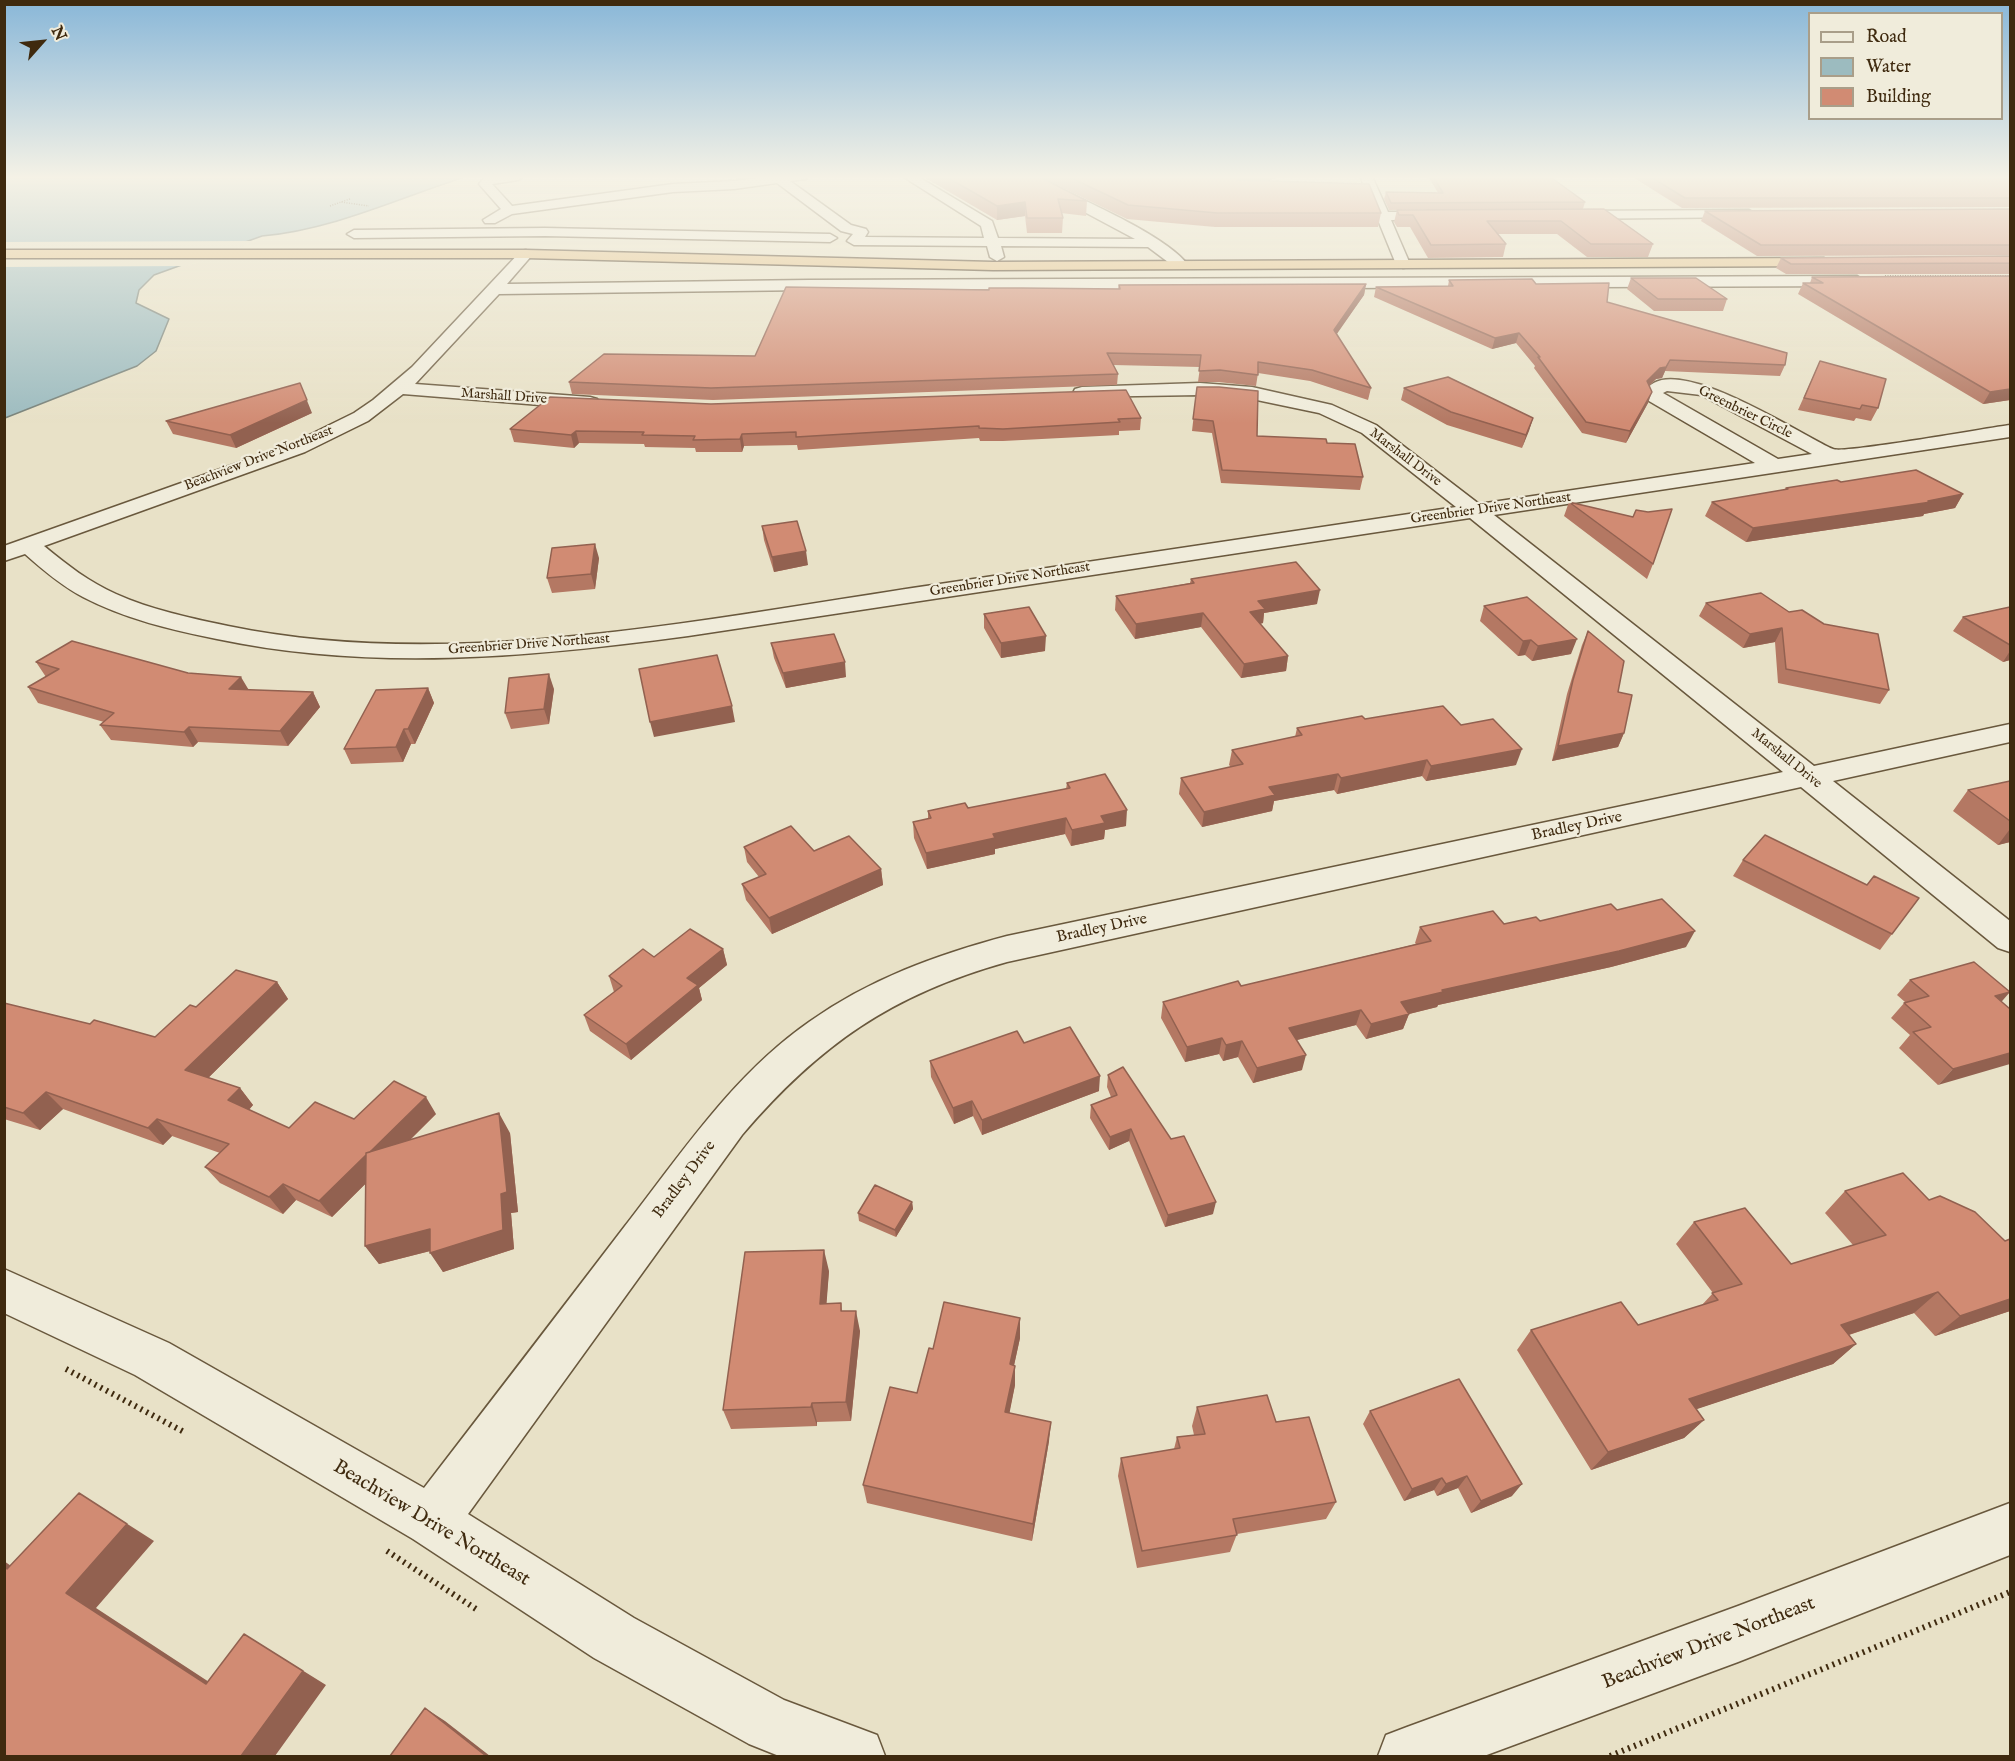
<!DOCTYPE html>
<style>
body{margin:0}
#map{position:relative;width:2015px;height:1761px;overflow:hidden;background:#e8e1c7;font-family:"IM FELL English",serif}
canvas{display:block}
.frame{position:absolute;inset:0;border:6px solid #3f2a0f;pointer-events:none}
.legend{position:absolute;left:1808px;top:12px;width:195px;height:108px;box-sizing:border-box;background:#f0ecdb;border:2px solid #a99e89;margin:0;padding:8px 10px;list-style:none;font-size:18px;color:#3f2a0f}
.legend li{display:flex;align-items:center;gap:12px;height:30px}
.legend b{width:30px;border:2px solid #a99e89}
.north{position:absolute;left:12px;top:12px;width:60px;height:60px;-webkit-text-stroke:4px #f0ecdb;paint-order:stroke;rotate:63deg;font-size:16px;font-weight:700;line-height:24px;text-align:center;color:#3f2a0f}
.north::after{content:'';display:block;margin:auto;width:21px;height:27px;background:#3f2a0f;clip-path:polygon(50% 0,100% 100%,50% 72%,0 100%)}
</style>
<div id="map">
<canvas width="2015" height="1761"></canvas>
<div class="frame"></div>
<ul class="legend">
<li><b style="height:8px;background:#f0ecdb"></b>Road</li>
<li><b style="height:16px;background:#9cbbbf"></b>Water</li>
<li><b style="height:16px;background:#d18b73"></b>Building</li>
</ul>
<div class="north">N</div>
</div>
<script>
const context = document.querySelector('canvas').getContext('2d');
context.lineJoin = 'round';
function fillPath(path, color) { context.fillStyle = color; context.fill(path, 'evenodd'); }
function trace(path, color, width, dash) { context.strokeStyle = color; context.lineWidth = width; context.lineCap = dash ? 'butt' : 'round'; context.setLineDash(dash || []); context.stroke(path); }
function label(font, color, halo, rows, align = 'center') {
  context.font = font + ' "IM FELL English",serif'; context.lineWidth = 4.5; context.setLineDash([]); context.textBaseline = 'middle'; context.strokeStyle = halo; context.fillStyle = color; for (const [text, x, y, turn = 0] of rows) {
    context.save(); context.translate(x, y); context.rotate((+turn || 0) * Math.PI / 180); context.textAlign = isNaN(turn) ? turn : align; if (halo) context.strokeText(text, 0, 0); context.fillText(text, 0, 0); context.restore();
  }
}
const water = new Path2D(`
 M5 176H468C401 197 333 230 262 236L154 275 139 290 136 303 169 319 156 351 137 366 5 418Z`);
const pier = new Path2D(`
 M256 241 187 266 4 267 5 242Z`);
const pathFar1 = new Path2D(`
 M350 199 341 202 369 206
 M330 206 341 202
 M1885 276H2010`);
const path = new Path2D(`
 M66 1369 184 1432
 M387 1551 476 1609
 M1610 1756 2010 1592`);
const minor = new Path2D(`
 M495 176H524L518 180 492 184 512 206 673 184 734 181 773 176H808L806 179 790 181 851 225 866 229 868 232 865 237 984 238 981 226 902 176H917L992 221 998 238 1135 239 1017 176H1033C1071 195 1164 233 1188 265L1186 268H1176L1148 247 1001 246 1004 257 997 261 990 257 987 246 854 245 847 241 853 234 841 231 777 183 734 189 673 192 512 214 495 223H485L483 220 501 209 479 184 484 178Z
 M1360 176H1372L1388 212H1440L1447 216 1440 220H1391L1410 264 1408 267 1403 268 1396 264Z
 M1749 210 1756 214 1754 217 1566 219 1559 215 1566 211Z
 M545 228 830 234 837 238 830 242 545 236 354 238 347 234 354 230Z
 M526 250 533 254 507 284 809 280 1857 276 1865 281 1857 286 809 290 499 294 415 384 590 397 597 399 599 403 597 407 590 409 403 394 368 421 305 452 44 546C67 565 89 582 116 594 152 610 190 618 228 626 453 673 708 618 933 585 1107 559 1282 533 1456 507L1362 433 1319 413 1252 399 1200 395 1075 397 1073 393 1075 389 1082 387 1200 383 1252 387 1332 405 1376 425 1479 504 1755 463 1649 401 1644 394C1665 344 1802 436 1833 449 1843 454 1987 428 2010 425V437L1494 515 1814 766 2010 724V742L1833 781 2010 921V952L1998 948 1801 787 1007 962C892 994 819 1045 742 1135L468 1514 634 1618 784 1700 877 1735 885 1756H779L749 1744 594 1658 413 1539 135 1375 4 1313V1269L169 1343 424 1488C491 1401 558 1314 625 1226 681 1154 733 1075 809 1022 870 979 936 955 1007 936L1783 772 1470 518 688 636C531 657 374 672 217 639 172 630 125 619 83 597 62 586 43 570 25 554L4 561V546L291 444 354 413 373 400 412 367 521 251ZM1667 391 1701 395 1812 454 1778 459 1663 393Z
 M2010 1503V1555L1738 1662 1484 1756H1378L1386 1735 1407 1727 1738 1606Z`);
const highway = new Path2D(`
 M4 250H526L993 262 1824 258 1831 262 1824 266 993 270 526 258H4Z`);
const wall = new Path2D(`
 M922 176H1038L1087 201 1086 216 1061 213 1063 218 1062 233H1027L1025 216 997 220Z
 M1038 176H1280L1268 181 1381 213 1378 227H1215L1127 219Z
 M1428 176H1549L1585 202 1583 209 1389 210 1384 199 1386 192 1438 193Z
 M1631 176H2010V207L1682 208Z
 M1604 209 1653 244 1648 257H1587L1557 234H1497L1506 244 1503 257 1428 258 1410 227H1397L1394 222 1397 210Z
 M2010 209V255L1757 256 1701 221 1705 211Z
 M2010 256V274H1786L1776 268 1781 258Z
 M1812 277 2010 400 1983 404 1798 294 1803 283H1810Z
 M1631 278 1727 299 1723 311H1654L1627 289Z
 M1449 280 1536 284 1607 302 1785 365 1780 376 1665 371 1662 378 1656 379 1649 386 1648 403 1626 443 1582 433 1534 368 1535 366 1516 343 1492 349 1374 297 1376 287 1448 286Z
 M1366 284 1364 295 1336 334 1371 388 1368 400 1310 381 1258 373 1256 386 1218 382H1198L1200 367 1113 365 1118 374 1117 385 713 400 572 394 569 382 755 356 989 290 1118 289 1119 285Z
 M1820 361 1878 408 1871 421 1856 418 1854 421 1798 410Z
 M1197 387 1257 436 1327 443 1363 477 1360 490 1221 483 1212 433 1192 431Z
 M1404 388 1533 418 1522 448 1447 425 1401 400Z
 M711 404 1141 418 1140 430 1119 431V435L1003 441H980L979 438 798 450 797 445 744 446 742 452H696L695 448 645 447 644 444 579 443 574 448 514 442 510 429Z
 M312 413 236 448 173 434 166 421Z
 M1841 482 1963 494 1955 508 1924 514 1923 516 1746 542 1705 516 1712 502 1785 490 1786 488Z
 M1569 502 1653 564 1647 579 1564 516Z
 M762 526 808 565 774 572 764 540Z
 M599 558 595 589 552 593 547 578Z
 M1191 579 1317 604 1264 613 1263 623 1260 624 1288 656 1286 671 1241 678 1201 627 1135 639 1115 610 1116 596 1190 583Z
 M1706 603 1789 612 1824 624 1889 690 1880 704 1778 683 1775 642 1743 648 1699 616Z
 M1484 606 1571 654 1532 661 1525 655 1518 656 1480 621Z
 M2010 607V660L2003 662 1953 631 1963 617Z
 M984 614 1045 651 1001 658 984 628Z
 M1588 631 1618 692 1624 733 1618 747 1552 761 1567 694 1582 645Z
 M771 643 846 677 786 688 774 658Z
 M36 662 248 690 313 692 320 707 288 746 198 742 193 747 111 740 100 725 104 722 38 703 28 687 46 677Z
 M428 688 434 703 415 744H411L403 762 351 764 344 749Z
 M554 689 549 724 511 729 505 713Z
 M1365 719 1461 725 1516 765 1426 781 1422 776 1337 794 1334 790 1274 801 1272 811 1202 827 1179 794 1181 778 1231 767 1229 765 1232 750 1295 737 1297 728Z
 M2010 781V842L1998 845 1953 811 1968 790Z
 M1067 783 1126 826 1105 830 1104 839 1071 846 1065 834 995 849V854L927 869 914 838 913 822 928 819V811L968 808 1066 789Z
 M744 847 814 851 881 869 883 885 772 934 746 900 742 884 759 877 747 862Z
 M1743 860 1867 885 1919 898 1880 950 1733 876Z
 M1617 910 1686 947 1611 967 1438 1005 1437 1007 1409 1014 1403 1029 1366 1039 1356 1025 1297 1040 1302 1070 1253 1083 1238 1057 1223 1061 1219 1054 1185 1062 1161 1018 1163 1002 1241 986 1416 944 1415 943 1420 927 1504 924 1540 921Z
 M723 949 727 965 699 988 702 1000 631 1060 590 1031 584 1015 614 992 609 976 654 957Z
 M1910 980 2002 1002 2010 1009 1938 1085 1899 1048 1910 1035 1891 1018 1905 1002 1897 995Z
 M277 982 288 999 208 1078 240 1088 253 1105 249 1110 289 1128 354 1119 436 1114 410 1140 510 1133 518 1212 511 1213 514 1249 443 1272 430 1251 379 1264 365 1246 366 1183 332 1217 296 1200 283 1214 220 1183 205 1167 220 1153 172 1136 163 1145 63 1109 40 1130 4 1119V1003L90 1024 155 1037 196 1007Z
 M1024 1043 1099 1091 982 1135 973 1116 954 1124 931 1077 930 1061Z
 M1108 1075 1213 1214 1165 1227 1129 1141 1109 1150 1090 1118 1091 1105 1111 1097 1107 1087Z
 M1845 1191 2010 1311 1935 1336 1914 1313 1849 1335 1856 1344 1833 1364 1696 1409 1704 1420 1684 1438 1591 1470 1517 1350 1531 1330 1638 1325 1701 1306 1713 1293 1676 1244 1694 1222 1791 1264 1853 1245 1825 1213Z
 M912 1202 913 1209 896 1237 859 1221 858 1213Z
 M829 1271 826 1304 841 1303 842 1311 860 1331 851 1421 817 1422V1426L731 1429 723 1410Z
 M1020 1338 1014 1365 1015 1385 1009 1413 1049 1441 1032 1541 867 1503 863 1485 917 1393 933 1349Z
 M1197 1407 1276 1422 1336 1502 1326 1519 1237 1534 1230 1552 1137 1568 1118 1476 1121 1458 1174 1449 1177 1437 1194 1435 1192 1426Z
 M1370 1411 1512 1496 1471 1513 1458 1488 1437 1496 1434 1490 1404 1501 1363 1424Z`);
const shadedWall = new Path2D(`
 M735 176H757L736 179Z
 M1247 176H1280L1236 194 1237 180Z
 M1025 202V216L997 220V206Z
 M1366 284 1364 295 1332 341 1334 330Z
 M1519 333 1516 343 1492 349 1495 338Z
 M1670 360 1662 378 1656 379 1642 392 1647 381 1660 368Z
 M300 383 312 413 236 448 230 435Z
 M2010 389V400L1983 404 1990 392Z
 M1652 392 1648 403 1626 443 1630 431Z
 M1533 418 1529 431 1522 448 1526 435Z
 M576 431 579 443 574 448 571 435Z
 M742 434 744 446 742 452 740 439Z
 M1963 494 1955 508 1924 514 1923 516 1746 542 1753 528Z
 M595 544 599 558 595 589 591 574Z
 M806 551 808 565 774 572 772 557Z
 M1320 590 1317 604 1264 613 1263 623 1248 626 1250 612 1258 601Z
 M1203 613 1201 627 1135 639 1136 624Z
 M1782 628 1775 642 1743 648 1750 634Z
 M1046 636 1045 651 1001 658V643Z
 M1577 639 1571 654 1532 661 1538 646Z
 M1531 640 1525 655 1518 656 1523 641Z
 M2010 651V660L2003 662Z
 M1288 656 1286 671 1241 678 1244 664Z
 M845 662 846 677 786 688 783 673Z
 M549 674 554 689 549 724 544 709Z
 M241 677 250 692 229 689Z
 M428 688 434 703 415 744 408 729Z
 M313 692 320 707 288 746 280 731Z
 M732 706 735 722 654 737 650 722Z
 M189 727 198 742 193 747 184 732Z
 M404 729 411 744 403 762 396 747Z
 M1624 733 1618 747 1552 761 1558 746Z
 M1522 749 1516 765 1426 781 1431 766Z
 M1427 760 1422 776 1337 794 1341 778Z
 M1338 774 1334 790 1274 801 1272 811 1202 827 1204 812 1269 787Z
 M1127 810 1126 826 1105 830 1104 839 1071 846 1072 830 1101 816Z
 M1066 818 1065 834 995 849V854L927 869 926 853 993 834Z
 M2010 829V842L1998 845Z
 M881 869 883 885 772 934 769 918Z
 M1695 931 1686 947 1611 967 1438 1005 1437 1007 1409 1014 1403 1029 1366 1039 1371 1024 1401 1002 1442 990Z
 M723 949 727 965 699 988 702 1000 631 1060 626 1044 687 978Z
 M277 982 288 999 199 1087 185 1070Z
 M2010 992 1996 1008 1995 996Z
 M1361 1010 1356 1025 1285 1043 1289 1028Z
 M1222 1038 1219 1054 1185 1062 1187 1047Z
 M1242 1041 1238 1057 1223 1061 1226 1045Z
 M2010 1053V1064L1938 1085 1953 1069Z
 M1306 1055 1302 1070 1253 1083 1257 1068Z
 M1100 1076 1099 1091 982 1135V1120Z
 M240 1088 253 1105 242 1117 228 1100Z
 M46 1092 63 1109 40 1130 23 1113Z
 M426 1097 436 1114 332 1217 319 1201Z
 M972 1101 973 1116 954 1124 953 1108Z
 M499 1113 510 1133 518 1212 511 1213 514 1249 443 1272 430 1253Z
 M157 1119 172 1136 163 1145 148 1128Z
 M1131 1129 1129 1141 1109 1150 1110 1137Z
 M283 1184 296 1200 283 1214 269 1197Z
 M912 1202 913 1209 896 1237 895 1230Z
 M1216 1202 1213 1214 1165 1227 1168 1215Z
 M430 1229 442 1248 379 1264 365 1246Z
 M824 1250 829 1271 825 1324 820 1304Z
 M1938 1292 1914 1313 1818 1345 1841 1325Z
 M2010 1299V1311L1935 1336 1960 1316Z
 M856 1311 860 1331 851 1421 846 1402Z
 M1020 1318V1338L1010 1384V1364Z
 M1856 1344 1833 1364 1670 1418 1689 1399Z
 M1015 1366V1385L1006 1431 1005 1412Z
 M812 1403 817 1422V1426L811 1407Z
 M1704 1420 1684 1438 1591 1470 1608 1452Z
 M1051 1422 1049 1441 1032 1541 1033 1524Z
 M1467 1476 1458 1488 1437 1496 1446 1484Z
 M1442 1478 1434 1490 1404 1501 1412 1489Z
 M1522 1484 1512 1496 1471 1513 1481 1501Z
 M79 1493 154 1541 96 1608 232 1697 206 1684 66 1593Z
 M4 1561 38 1585 4 1567Z
 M244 1634 326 1685 275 1756H241Z
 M425 1708 445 1721 490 1756H486Z`);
const building = new Path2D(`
 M945 176H1038L1087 201 1058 199 1063 218H1027L1025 202 997 206Z
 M1067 176H1247L1237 180 1369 184 1381 213H1217L1128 205Z
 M1433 176H1549L1585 202 1391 203 1386 192 1443 193Z
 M1649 176H2010V198H1685Z
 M1604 209 1653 244H1591L1561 221H1487L1506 244 1431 245 1413 215H1399L1397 210Z
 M2010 209V245H1761L1705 211Z
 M2010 256V263L1791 264 1781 258Z
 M2010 276V389L1990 392 1803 283H1823L1812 277Z
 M1631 278H1696L1727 299H1658Z
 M1532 279 1536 284 1609 283 1607 302 1787 353 1785 365 1670 360 1666 367 1660 368 1647 381 1652 392 1630 431 1586 422 1538 357H1540L1519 333 1495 338 1376 287 1453 286 1449 280Z
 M1366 284 1334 330 1371 388 1312 370 1258 362V375L1220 370 1199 371 1201 355 1107 353 1118 374 711 388 569 382 604 354 755 356 786 287 989 290V288H1021L1120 289 1119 285Z
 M1820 361 1886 379 1878 408 1862 405 1860 409 1804 398Z
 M1448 377 1533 418 1526 435 1451 412 1404 388Z
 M300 383 307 400 230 435 166 421Z
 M1197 387H1219L1258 391 1257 436 1326 439 1327 443 1355 444 1363 477 1222 470 1213 421 1193 419Z
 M1126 390 1141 418 1118 419 1120 422 1003 429 979 428V426L796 437V432L742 434 740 439 693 440 695 436 642 435 644 432 576 431 571 435 510 429 550 397 711 404Z
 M1916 470 1963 494 1928 501 1931 502 1753 528 1712 502 1788 489 1786 488 1837 480 1841 482Z
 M1569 502 1633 517 1636 510 1648 512 1672 509 1653 564Z
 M797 521 806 551 772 557 762 526Z
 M595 544 591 574 547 578 552 548Z
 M1296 562 1320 590 1258 601 1265 609 1250 612 1288 656 1244 664 1203 613 1136 624 1116 596 1194 583 1191 579Z
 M1761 593 1789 612 1802 610 1824 624 1878 634 1889 690 1786 669 1782 628 1750 634 1706 603Z
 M1527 597 1577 639 1538 646 1531 640 1523 641 1484 606Z
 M1029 607 1046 636 1001 643 984 614Z
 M2010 607V645L1963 617Z
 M1588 631 1624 661 1618 692 1632 695 1624 733 1558 746 1573 680Z
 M834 634 845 662 783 673 771 643Z
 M72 641 188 673 241 677 229 689 313 692 280 731 189 727 184 732 100 725 114 713 28 687 59 669 36 662Z
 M717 655 732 706 650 722 639 669Z
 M549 674 544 709 505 713 509 678Z
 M428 688 408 729H404L396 747 344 749 376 690Z
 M1443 706 1461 725 1493 719 1522 749 1431 766 1427 760 1341 778 1338 774 1269 787 1275 795 1204 812 1181 778 1243 764 1232 750 1302 735 1297 728 1362 716 1365 719Z
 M1105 774 1127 810 1101 816 1105 823 1072 830 1066 818 993 834 995 838 926 853 913 822 931 818 928 811 965 803 968 808 1070 788 1067 783Z
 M2010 781V821L1968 790Z
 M791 826 814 851 849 836 881 869 769 918 742 884 766 874 744 847Z
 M1765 835 1867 885 1874 876 1919 898 1892 934 1743 860Z
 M1662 899 1695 931 1619 951 1442 990 1443 992 1401 1002 1409 1014 1371 1024 1361 1010 1289 1028 1306 1055 1257 1068 1242 1041 1226 1045 1222 1038 1187 1047 1163 1002 1238 981 1241 986 1431 941 1420 927 1493 911 1504 924 1536 917 1540 921 1611 904 1617 910Z
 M690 929 723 949 687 978 698 985 626 1044 584 1015 622 986 609 976 643 949 654 957Z
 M1974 962 2010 992 1995 996 2010 1009V1053L1953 1069 1913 1032 1931 1027 1904 1003 1929 996 1910 980Z
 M236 970 277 982 185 1070 240 1088 228 1100 289 1128 315 1102 354 1119 394 1081 426 1097 370 1152 366 1153V1155L319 1201 283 1184 269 1197 205 1167 229 1144 157 1119 148 1128 46 1092 23 1113 4 1107V1003L90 1024 94 1020 155 1037 190 1005 196 1007Z
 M1070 1027 1100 1076 982 1120 972 1101 953 1108 930 1061 1017 1031 1024 1043Z
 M1123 1067 1171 1139 1184 1136 1216 1202 1168 1215 1131 1129 1110 1137 1091 1105 1117 1095 1108 1075Z
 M499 1113 507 1192 501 1194 503 1230 430 1253V1229L365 1246 366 1153Z
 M1903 1173 1929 1200 1940 1196 1975 1212 2005 1241 2010 1239V1299L1960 1316 1938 1292 1841 1325 1856 1344 1689 1399 1704 1420 1608 1452 1531 1330 1621 1302 1638 1325 1718 1300 1712 1293 1742 1284 1694 1222 1745 1208 1791 1264 1886 1235 1845 1191Z
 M875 1185 912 1202 895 1230 858 1213Z
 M824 1250 820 1304 841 1303V1311H856L846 1402 812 1403 811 1407 723 1410 745 1252Z
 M944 1302 1020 1318 1010 1364 1015 1366 1005 1412 1051 1422 1033 1524 863 1485 890 1387 917 1393 929 1348 933 1349Z
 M1459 1379 1522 1484 1481 1501 1467 1476 1446 1484 1442 1478 1412 1489 1370 1411Z
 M1267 1395 1276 1422 1309 1417 1336 1502 1233 1519 1237 1535 1142 1551 1121 1458 1180 1448 1177 1437 1205 1434 1197 1407Z
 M79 1493 127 1524 66 1593 206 1684 244 1634 303 1671 241 1756H4V1567L7 1569Z
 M425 1708 486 1756H390Z`);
const farStreetnames = [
 ["Marshall Drive",504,397,4],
 ["Greenbrier Circle",1745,413,26],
 ["Marshall Drive",1405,458,37],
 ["Beachview Drive Northeast",259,459,-21],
 ["Greenbrier Drive Northeast",1491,509,-8],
 ["Greenbrier Drive Northeast",1010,580,-9],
 ["Greenbrier Drive Northeast",529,645,-4],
 ["Marshall Drive",1786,759,39]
];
const streetNames = [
 ["Bradley Drive",1577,827,-12],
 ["Bradley Drive",1102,929,-12],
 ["Bradley Drive",685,1180,-53]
];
const nearStreetnames = [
 ["Beachview Drive Northeast",431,1524,31],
 ["Beachview Drive Northeast",1709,1644,-21]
];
fillPath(water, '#9cbbbf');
trace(water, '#778179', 1.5);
fillPath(pier, '#e8e1c7');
trace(minor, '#69583d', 3);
trace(highway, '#3f2a0f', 3);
trace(pathFar1, '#3f2a0f', 1.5, [1, 1.5]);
trace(path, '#3f2a0f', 6, [2, 4.5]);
fillPath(minor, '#f0ecdb');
fillPath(highway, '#e4c084');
fillPath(wall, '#b47863');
fillPath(shadedWall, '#926150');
fillPath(building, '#d18b73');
trace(building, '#926150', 1.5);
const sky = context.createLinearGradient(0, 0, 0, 423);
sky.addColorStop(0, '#89b7d8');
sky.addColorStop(0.42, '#f5f2e6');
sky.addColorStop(1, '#f5f2e600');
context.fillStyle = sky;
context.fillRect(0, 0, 2015, 423);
label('14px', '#3f2a0f', '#f0ecdb', farStreetnames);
label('16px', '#3f2a0f', '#f0ecdb', streetNames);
label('20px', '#3f2a0f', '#f0ecdb', nearStreetnames);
</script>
